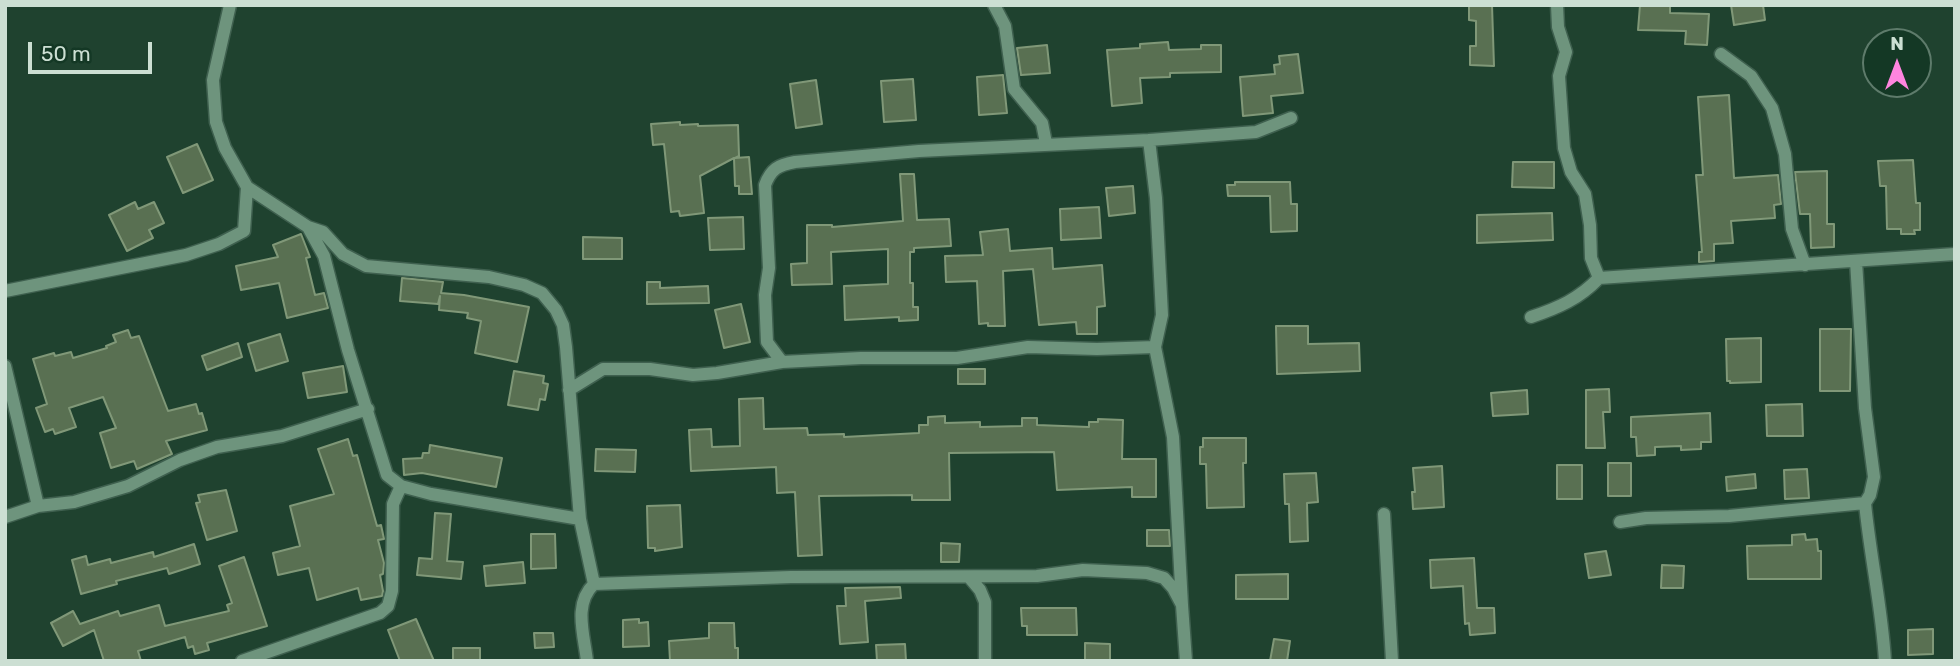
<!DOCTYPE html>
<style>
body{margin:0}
#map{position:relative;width:1960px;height:666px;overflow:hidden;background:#1f422f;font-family:Rubik,sans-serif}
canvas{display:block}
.frame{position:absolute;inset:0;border:7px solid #ccdfd3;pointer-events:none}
.north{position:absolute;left:1862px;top:28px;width:70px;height:70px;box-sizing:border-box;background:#143825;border:2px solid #5e7b6b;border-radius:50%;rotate:0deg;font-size:19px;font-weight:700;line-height:28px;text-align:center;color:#ccdfd3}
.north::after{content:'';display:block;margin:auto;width:24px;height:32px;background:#ff85df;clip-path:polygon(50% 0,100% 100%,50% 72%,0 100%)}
.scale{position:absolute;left:28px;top:42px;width:124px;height:32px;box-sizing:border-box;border:4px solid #ccdfd3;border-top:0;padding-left:9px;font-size:21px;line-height:24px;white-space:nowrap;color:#ccdfd3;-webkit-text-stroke:5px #143825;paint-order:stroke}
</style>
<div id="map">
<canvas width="1960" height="666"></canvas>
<div class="frame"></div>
<div class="north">N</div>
<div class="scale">50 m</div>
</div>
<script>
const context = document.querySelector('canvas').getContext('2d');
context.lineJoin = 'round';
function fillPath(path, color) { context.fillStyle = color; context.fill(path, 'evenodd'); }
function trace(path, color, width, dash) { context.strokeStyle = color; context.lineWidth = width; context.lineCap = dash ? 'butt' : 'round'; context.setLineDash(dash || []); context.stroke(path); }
const building = new Path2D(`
 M1469 5H1492L1494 66 1470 65V46H1476V21L1469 20Z
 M1640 5H1670V13L1709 14 1707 45 1685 44 1686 31 1638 30Z
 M1731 5H1763L1765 20 1734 25Z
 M1168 42 1169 50 1201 49V45H1221V72L1170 73V77L1140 78 1142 103 1112 106 1107 50 1140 48V44Z
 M1047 45 1050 73 1021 75 1017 48Z
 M1298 54 1303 93 1271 96 1273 113 1243 116 1240 77 1275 74 1274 65 1280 64 1279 56Z
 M1003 75 1007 113 979 115 977 77Z
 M913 79 916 120 884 122 881 81Z
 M816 80 822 124 796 128 790 84Z
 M1729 95 1734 178 1778 175 1781 204 1774 205 1775 218 1731 221 1733 243 1714 244V261L1699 262V252H1702L1696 175H1703L1698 97Z
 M680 122V125L698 124V126L738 125 739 156 735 158 749 157 752 194H739V186H735L734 158 700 176 704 213 680 216 679 211 671 212 664 144 653 145 651 124Z
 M197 144 213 180 183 193 167 157Z
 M1913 160 1916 203H1920V230H1914L1915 234H1901V229H1887L1886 186H1880L1878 161Z
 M1513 162H1554V188L1512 187Z
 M1827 171V224H1834V247L1811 248 1810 214H1800L1795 172Z
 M900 174H914L917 220 949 219 951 246 914 248V252H910V283H913V307H918V320L899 321V317L845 320 844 286 888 284V249L831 252 832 284 792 285 791 264 807 263V225H832V227L903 221Z
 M1235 182H1290L1291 204H1297V231L1271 232 1270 196H1228L1227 185H1235Z
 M1133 186 1135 213 1109 216 1106 188Z
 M135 202 138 209 154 202 164 223 149 230 153 238 127 251 109 215Z
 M1099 207 1101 238 1061 240 1060 209Z
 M1552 213 1553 240 1477 243V215Z
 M743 217 744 249 710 250 708 218Z
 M1008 229 1010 251 1052 248 1053 269 1102 265 1105 306 1097 307V334H1077L1076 322 1039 325 1033 269 1003 271 1005 326H988V323L979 324 977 281 946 282 945 256 983 255 980 232Z
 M301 234 310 257 306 258 315 295 324 293 328 308 287 318 279 283 241 290 236 266 278 257 273 245Z
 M583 237 622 238V259H583Z
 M402 278 443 282 441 293 464 295 529 307 517 362 475 353 481 321 467 318 468 313 439 310 440 296 438 304 400 301Z
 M647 282H660V288L708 286 709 303 647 304Z
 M741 304 750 342 724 348 715 310Z
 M1276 326H1308V344L1359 343 1360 371 1277 374Z
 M1820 329H1851L1850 391H1820Z
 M128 330 131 338 139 336 168 411 196 404 199 414 202 413 207 430 166 441 172 454 137 469 134 461 111 468 100 433 116 428 103 397 69 408 76 427 55 434 53 429 45 432 36 408 47 404 33 359 54 353 55 356 71 352 73 358 107 348 106 346 116 342 113 335Z
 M280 334 288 361 256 371 248 344Z
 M1761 338V382L1730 383V381H1727L1726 339Z
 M238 343 242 357 207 370 202 356Z
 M343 366 347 392 308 398 303 373Z
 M958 369H985V384H958Z
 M514 371 544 376 543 383 548 384 545 400 540 399 538 410 508 405Z
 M1609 389 1610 412H1603L1605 448H1586V390Z
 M1527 390 1528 414 1493 416 1491 393Z
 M763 398 764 429 807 428 808 435 844 434V437L919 433V425H928V417L945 416V423L980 422V427L1022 426V418H1037V425L1089 427V422H1098V419L1123 420 1122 459H1156V497H1132V487L1057 490 1054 452 949 453 950 500H912V495L819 496 822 555 798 556 795 492 777 493 776 467 691 471 689 430 711 429 712 447 740 446 739 399Z
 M1802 404 1803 436H1767L1766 405Z
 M1710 413 1711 442H1701V449L1681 450V446L1655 447V455L1637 456 1636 437H1631V417Z
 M1203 438H1246V463H1243L1244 507 1207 508 1206 464H1200V447H1203Z
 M348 439 353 456 357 455 377 526 381 525 384 539 378 540 384 563 383 574 380 575 383 591 382 596 361 600 358 588 317 600 309 568 278 575 273 553 300 546 290 506 334 494 318 449Z
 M430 445 502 458 496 487 422 473 404 475 403 459 422 458 423 453H429Z
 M596 449 636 450 635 472 595 471Z
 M1608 463H1631V496H1608Z
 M1557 465H1582V499H1557Z
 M1442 466 1444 507 1413 509 1412 492H1415L1413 468Z
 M1807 469 1809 498 1785 499 1784 470Z
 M1316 473 1318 502 1307 503 1308 541 1290 542 1289 504H1285L1284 474Z
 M1755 474 1756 488 1727 491 1726 477Z
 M226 490 237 531 207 540 196 503 200 502 198 495Z
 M680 505 682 547 655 551V548H648L647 506Z
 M435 513 451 514 447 561 463 562 461 579 417 575 419 558 432 559Z
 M1147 530H1169L1170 546H1147Z
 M531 534H555L556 568 531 569Z
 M1805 534 1806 540 1817 539 1818 551H1821V579H1748L1747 546 1792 545V535Z
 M941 543 960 544 959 562H941Z
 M194 544 200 564 169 574 167 568 116 581 117 584 81 594 72 560 86 556 88 565 110 559 111 563 153 552 154 557Z
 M1606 551 1611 575 1589 578 1585 554Z
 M244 557 267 626 207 643 209 650 195 654 193 646 188 648 185 637 138 651 141 661H104L94 630 63 646 51 623 73 611 80 624 118 611 120 616 159 605 165 626 229 611 227 605 232 603 219 566Z
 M1474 558 1477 608H1494L1495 633 1470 635 1469 623 1465 624 1463 586 1431 588 1430 560Z
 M523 562 525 583 486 586 484 566Z
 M1662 565 1684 566 1683 588H1661Z
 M1288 574V599H1236V575Z
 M900 587 901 598 865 601 868 642 840 644 837 606H846L845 588Z
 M1021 608H1076L1077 635H1027V626H1022Z
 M416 619 434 661H400L388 630Z
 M639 619V623L648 622 649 646 623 647V620Z
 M709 623H734L735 648H738V661H670L669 641 709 638Z
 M1933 629V654L1908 655V630Z
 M534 633H553L554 647 535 648Z
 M1274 639 1290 641 1287 661H1270Z
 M1085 643 1110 644V661H1085Z
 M905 644 906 661H877L876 645Z
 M453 648H480V661H453Z`);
const minor = new Path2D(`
 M230 5 213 80 216 122 225 148 247 187 308 227 324 256 348 350 387 475 401 486 431 494 580 519
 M994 5 1005 26 1014 89 1042 123 1046 143
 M1557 5 1558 27 1566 52 1559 76 1564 148 1571 172 1585 194 1590 225 1591 258 1599 278
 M1721 54 1751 76 1772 108 1785 154 1792 229 1805 265
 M308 227 323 232 343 254 366 266 489 277 524 285 542 293 556 310 563 325 566 347 580 519 594 584
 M5 291 186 255 219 244 244 231 247 187
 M1531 317C1558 308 1579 299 1599 278L1955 254
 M1155 347 1162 315 1156 198 1149 140 1256 132 1291 118
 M782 362 767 342 765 295 769 268 765 185C771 169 778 165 795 162L919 151 1149 140
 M5 366 38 506
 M569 390 603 369H650L693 375 717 373 782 362 861 358H957L1028 347 1097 349 1155 347 1173 437 1182 605
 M1865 503C1870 556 1882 608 1885 661
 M1384 514 1392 661
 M5 517 38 506 74 502 128 486 180 460 217 447 282 436 368 409
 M1620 522 1646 518 1729 516 1865 503 1870 495 1874 477 1865 408 1856 261
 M969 577 980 590 985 602V661
 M242 661 380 613 388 606 392 591 393 504 401 486
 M587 661C584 634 573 604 594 584L791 577 1037 576 1083 570 1147 573 1164 578 1173 588 1182 605 1186 661`);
fillPath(building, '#597052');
trace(building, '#809878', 2);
trace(minor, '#3f604f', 15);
trace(minor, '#6e947d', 12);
</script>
